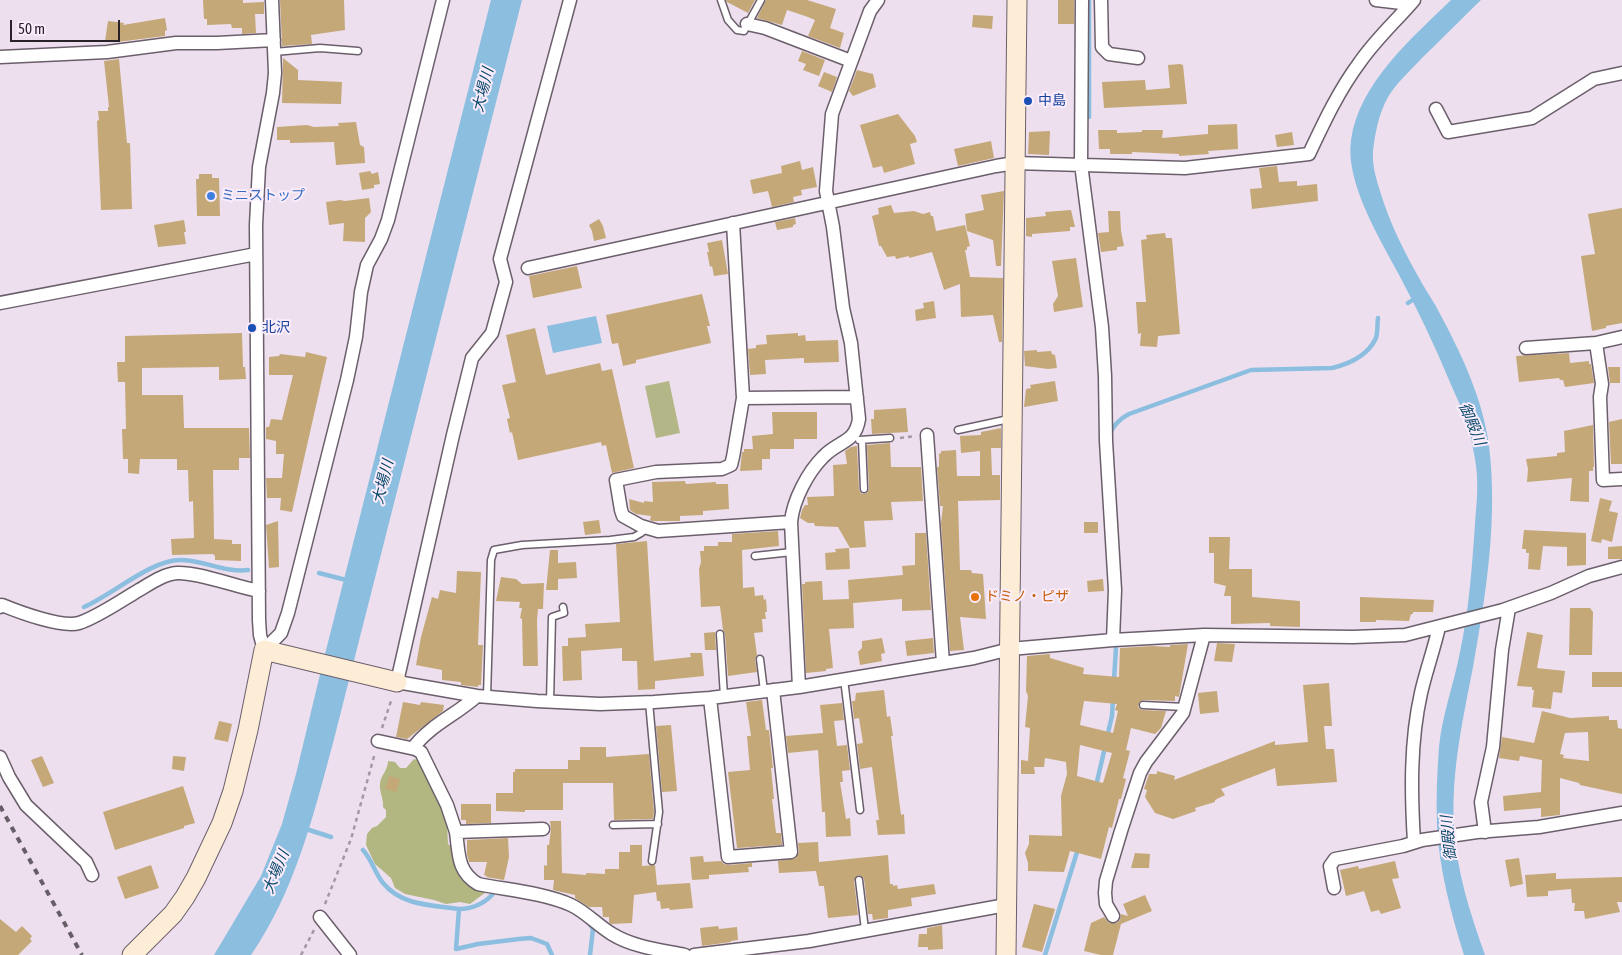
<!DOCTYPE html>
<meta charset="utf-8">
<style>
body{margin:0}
#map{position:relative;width:1622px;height:955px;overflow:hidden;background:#eddfee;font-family:"Asap Condensed",sans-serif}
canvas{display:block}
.scale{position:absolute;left:10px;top:20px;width:110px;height:22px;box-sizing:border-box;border:2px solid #282228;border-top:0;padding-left:6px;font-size:15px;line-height:18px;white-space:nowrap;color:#282228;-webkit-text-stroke:4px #fbecfb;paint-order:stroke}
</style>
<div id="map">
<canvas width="1622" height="955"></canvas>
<div class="scale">50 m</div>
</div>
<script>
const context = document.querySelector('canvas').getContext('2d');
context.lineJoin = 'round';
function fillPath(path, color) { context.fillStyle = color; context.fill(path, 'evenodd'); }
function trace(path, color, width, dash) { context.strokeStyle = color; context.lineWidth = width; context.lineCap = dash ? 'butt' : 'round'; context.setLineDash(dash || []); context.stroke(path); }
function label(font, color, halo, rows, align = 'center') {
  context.font = font + ' "Asap Condensed","Noto Sans JP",sans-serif'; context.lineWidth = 4; context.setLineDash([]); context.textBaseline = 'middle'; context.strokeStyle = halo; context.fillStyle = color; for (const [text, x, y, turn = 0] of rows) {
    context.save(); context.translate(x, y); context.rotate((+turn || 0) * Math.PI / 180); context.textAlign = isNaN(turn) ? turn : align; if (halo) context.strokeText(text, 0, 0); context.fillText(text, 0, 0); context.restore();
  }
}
const green = new Path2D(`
 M669 381 680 433 656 438 645 386Z`);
const forest = new Path2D(`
 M414 759 420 761 444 807V817L447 824 448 844 454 849 455 869C459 873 459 876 462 880 468 886 479 888 486 892L470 904 460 902 446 904 434 900 405 894 395 888 391 878 375 864 366 845 367 834 372 828 377 826 386 817V810L383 807C384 799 379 792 380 783 381 775 388 770 388 761L395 762 400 768H406Z`);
const water = new Path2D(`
 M491 0H522L333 743C313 817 295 891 251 955H214L261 876 282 824 296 774 324 658Z
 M1451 0H1481C1461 19 1442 39 1422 58 1411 70 1397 82 1388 97 1379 113 1375 133 1373 151 1372 165 1376 178 1380 191 1390 225 1406 255 1423 285 1428 294 1434 302 1439 312 1461 353 1483 399 1489 446 1498 519 1486 595 1473 667 1463 719 1451 772 1454 825 1456 870 1470 913 1485 955H1464C1451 913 1439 869 1437 825 1436 799 1437 773 1439 747 1442 715 1454 684 1460 652 1469 610 1472 567 1475 524 1476 509 1478 493 1477 478 1477 467 1474 454 1472 443 1468 420 1458 401 1449 380 1434 344 1417 308 1398 273 1379 237 1345 182 1351 140 1359 83 1412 38 1451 0Z
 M596 316 602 343 553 353 547 326Z`);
const stream = new Path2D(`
 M1089 117V0
 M1408 303 1417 297
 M1110 435C1112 426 1121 418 1129 414L1251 370 1332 368C1349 364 1368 355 1376 338 1378 331 1377 325 1378 318
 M319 573 350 581
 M84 607C112 595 151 560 180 560 204 560 225 573 248 570
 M1114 680 1116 647
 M1107 737 1112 716 1113 698
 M1096 786 1105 747
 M306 829 331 837
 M363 850C372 860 375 873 383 883 402 906 432 905 459 909L456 949 478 944 519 939 531 938 547 944 552 955
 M459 909C472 909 487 903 495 891L498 892
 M589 923 593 929 590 955
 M1045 955 1078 849`);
const building = new Path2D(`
 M203 0H243V3L264 2V14H255L256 33 242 34V28H232L231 24 207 25V19H204Z
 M280 0H344L345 30 311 35 312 44 282 46Z
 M726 0H755L748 13 727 2Z
 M766 0H807L836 9 830 28 844 33 840 48 808 36 815 20 808 17 787 10 782 25 757 18Z
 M1058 0H1074V24H1058Z
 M973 15 993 16 992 29 972 27Z
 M165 18 167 30 165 31V36L117 42 105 41 108 21 124 23 123 25Z
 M802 51 825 60 819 76 803 70 806 64 798 61Z
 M283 58 298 70V80L342 82 341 104 282 103Z
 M119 59 127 143H130L132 209 101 210 97 121 99 120 98 111H108V107H109L104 61Z
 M1180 64 1183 65 1187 104 1104 108 1102 82 1145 80 1146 90 1170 88 1168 65Z
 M857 70 873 74 876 87 853 96 849 91Z
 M824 72 837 77 832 92 818 86Z
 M898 114 915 136 917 142 910 144 915 164 884 173 882 166 873 168 860 125Z
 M356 122 360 145 364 147 365 163 336 165 334 142 290 143V140H277V127L307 125 314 127 339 126 338 123Z
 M1237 124 1238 149 1208 151 1209 154 1179 156V154L1132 152V154H1110V149H1099L1098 130H1117V133L1142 132V130H1163L1162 138 1208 134V125Z
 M1050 131 1049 155 1028 154 1029 132Z
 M1292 132 1294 145 1277 147 1275 135Z
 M991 141 994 158 958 166 954 149Z
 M800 161 802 170 813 167 817 187 801 190 802 195 793 197 794 202 772 207 768 191 753 194 750 180 782 173 781 166Z
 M1277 166 1279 182 1297 181V186L1317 184 1318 201 1252 209 1250 189 1262 188 1259 168Z
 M370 171 372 174 378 172 380 184 374 185V188L362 190 359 173Z
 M199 174H212V178H219L220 216H197L196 179H199Z
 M1004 191 1001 266H996L993 240 967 231 965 214 984 210 981 195Z
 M369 198 371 212 365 218V242L343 241 344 223 329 225 326 202 340 200 345 201Z
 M891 205 894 213 914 211 923 214 930 212 931 216H933L936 231 965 225 970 246 967 247V250H965L970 277 1003 278 1002 342H999L993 315 961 317 960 284 944 290 932 252 909 258V256L896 259 895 256 887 257 881 246H879L872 216 879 214 878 208Z
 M1622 208V323L1606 326V328L1592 331 1581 256 1595 254 1588 214Z
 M1071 210 1075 227H1070V231L1032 234V237L1026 236V218L1046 216 1045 212Z
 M1108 211H1120L1121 231 1124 246 1117 247V250L1101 252 1098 233 1109 232Z
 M795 218 796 224 793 225V227L777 230 775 222Z
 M599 219 603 226 606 238 594 241 592 231 589 225Z
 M184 220 186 232H184L186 244 158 247 154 225Z
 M1165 233 1166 238H1172L1180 334 1158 336 1157 347 1140 346 1141 333 1138 334 1136 302H1146L1141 240 1147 239 1146 235Z
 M722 240 728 274 714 276 712 266 710 267 707 252H709L707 243Z
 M1076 258 1083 307 1054 312 1053 304 1058 296 1052 261Z
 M577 266 582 288 533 298 529 276Z
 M702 294 710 326H707L711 343 636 360V363L623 366 618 343 612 344 606 315Z
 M934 301 936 318 916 321 915 310 924 308 923 303Z
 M535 328 546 375 600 363 602 371 612 369 634 468 612 473 606 445 602 446 601 442 518 460 512 432 510 433 507 419 510 418 502 385 516 382 506 335Z
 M242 333 243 367H245L246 379 219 380V367L142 368V395H183L184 428H249L250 458H239V470H213L214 539 232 540V544H241V561L215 560V556L213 554 172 555 171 539 194 538 193 501 189 502 188 470H177V459H140L139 474 128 473V459H123L122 429H126L125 382H118L117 362H125V336Z
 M798 333V336L805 335 806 341 838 340 839 362 804 363V358L765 360 766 374 750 375 748 349 756 348V345L767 344 766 335Z
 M1037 350V352L1051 351 1052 354 1055 355 1057 368 1048 369 1025 366 1024 351Z
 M306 352 327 357 292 512 280 510 281 498H267L266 478H282L284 454H276V441L266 439V427H269L271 419 282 420 293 375H269V357L279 356 280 354 305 357Z
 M1569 353 1570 363 1589 361V364H1591L1594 383 1565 387 1563 380H1560L1559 378 1519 382 1516 356Z
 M1608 367H1620V383H1610Z
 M1055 381 1058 401 1024 407 1026 389 1031 388 1030 385Z
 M906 408 908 432 872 434 871 419H874V410Z
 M772 412H817V439H794V449H770V459H762V470L740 471 742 452H744V449H753L752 436 773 434Z
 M1622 419V464H1611L1609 422Z
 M1593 425 1594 467H1593V471H1589V502L1570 501 1572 478 1527 482 1528 469 1526 459 1557 456V453L1565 452 1564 431Z
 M1001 428V448H991L992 475H1000V500L958 501 960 570H971L972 573 983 574 986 619 960 617 964 650 950 651 941 523 943 506H940L937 467H939V454L941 453V451L956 450 957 476H980V451L961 453 960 436 981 435V432Z
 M890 443 891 467H921L923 501 891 502 893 520 864 521 866 547 850 548 838 527 815 526 814 523H808L800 518 802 510 805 505H808L807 497 834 496 833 465 847 464 845 451 851 447 857 446 859 490 862 494 867 493 869 489 867 445Z
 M685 481 686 484 716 482V484H728L729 509 703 511V515L680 516V521H652L650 520 651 516 636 514 630 510 629 499 644 503V501L653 502 652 482Z
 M1600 498 1612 501 1609 511 1618 513 1612 542 1602 539 1601 543 1591 541Z
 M599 520 601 533 585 535 583 522Z
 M278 521 279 567 269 568 266 525Z
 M1084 522H1098V533H1084Z
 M1524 530 1586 533V565L1567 566V547L1543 546 1540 570 1528 569 1529 553H1526V549H1522Z
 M778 531 779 546 742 550 743 588 754 587 755 596 763 595 764 600 766 599 767 612H765L766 619H762L763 632 754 633 757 655 755 659 757 672 728 676 725 634 723 630 720 606 701 607 699 569 701 562 700 551H704V546H718V542H732V534Z
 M915 533H926L931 610 902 611V599L853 603 854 628 829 629 833 668 826 669V671L806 673 802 584H805V582L822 581 823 600 849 599 848 580 903 575 902 566 915 565Z
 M1209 537H1230L1229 569H1252V597L1300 601V627L1270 626V623L1231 624V596H1224L1226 586 1214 583V553H1209Z
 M647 541 654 661 691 657 690 653H702L704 676 655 681V689L638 690 637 661H622V648L581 651 582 680 563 681 562 646H568V638L586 637 585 624 620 622 616 544Z
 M1622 546V559H1608V547Z
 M849 548 850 569 826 570 825 553 836 552 835 549Z
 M550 550H558V563L576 562 577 578 558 579V590H546Z
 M457 571 481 572 478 645H483L481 685H478V687L461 685V682L442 680V670L416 665 421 637 432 597 438 599 440 590 456 593Z
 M501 577 516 579 522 584 544 583 543 609H538L537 621 538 666H523L522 619 520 618 522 608H519L520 602 496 601Z
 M1103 579 1104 591 1088 592 1087 581Z
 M1360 597 1434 600 1433 612H1413V614H1411L1409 621 1376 620V622H1360Z
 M1570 608H1590L1593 612 1592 655H1569Z
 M715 632 716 650H705L704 633Z
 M1527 632 1543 635 1537 668 1565 671 1562 693 1553 692 1551 709 1532 707 1534 690H1532V687L1517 686Z
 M882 638 885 653 881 654 882 661 860 665 858 652 862 648V641Z
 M933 638 934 653 907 656 905 641Z
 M1217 643 1235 644 1232 662 1214 661Z
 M1188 644 1179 697 1175 696V701L1143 700 1139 703 1138 707 1142 710 1166 711 1161 728 1155 734 1131 728 1126 750 1130 751 1123 778 1126 779 1121 799H1119L1112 828 1109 827 1101 859 1070 851 1064 872 1028 871V863L1025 853 1029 844V835L1062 836 1061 796 1067 774 1066 762 1045 758 1044 767H1034L1035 774H1021V760L1028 761 1030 728 1025 727 1028 696 1026 691 1027 656 1050 654V658L1084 668 1083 674 1119 677 1120 648 1152 646 1170 647V645ZM1084 701 1117 704 1115 710 1118 711 1113 733 1080 725ZM1080 745 1112 753 1103 783 1077 776Z
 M1592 672H1622V687H1592Z
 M1329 683 1332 726H1324L1326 749H1334L1337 782 1277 786 1275 768 1221 789 1225 795 1215 800V802L1195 808 1196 811 1173 819 1155 813 1145 797 1147 790 1144 789 1149 774H1157V771L1175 776 1174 780 1275 741V745L1308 742 1303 685Z
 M884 690 887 717 890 716 893 736H891L901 815 904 814 905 834 878 835 876 820H879L872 767 860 769 857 744 863 743 859 718 854 719 852 701H855L856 693Z
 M1217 691 1219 712 1200 714 1198 693Z
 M762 700 766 730H769L773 768H771L774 799H772L776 833H781L782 845 737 848 728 772 750 770 747 736H751L746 702Z
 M403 702 420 705 421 702 444 705 443 711 407 739 396 737Z
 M842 703 844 720 834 721 837 746 847 745 850 770 842 771 843 782H840L846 819 850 818 851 836 826 837 825 812H822L818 750 788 753 786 736 823 733 820 705Z
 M1542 711 1570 718 1609 716V720H1617L1618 728 1622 729V794L1580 785 1579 783 1560 778V815L1541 817V808L1504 811 1503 796 1541 792 1542 760 1520 756 1519 761 1499 758 1502 737 1534 743ZM1588 732 1589 761 1563 758 1564 755 1560 754 1565 733Z
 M219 721 232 724 228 742 214 739Z
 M671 725 677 791 662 792 656 726Z
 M580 747H606V757L649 754 654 812 653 819 614 820 613 783H563V810H525V812L496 811V793H513V772H515V769H568V760H580Z
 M42 756 54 783 43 787 31 760Z
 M173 756 186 757 184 771 172 769Z
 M389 776 400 779 396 792 385 789Z
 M183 786 195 823 184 826V828L115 850 103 812Z
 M461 804H491V823L466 824V820H461Z
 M550 821H561L562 873 586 875V873L605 874V869H619V852H630V845H642V866L655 865 657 885 690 883 693 908 670 910 669 908 661 909 660 901H657L656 892 634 895 632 923 611 924 609 922V917H603L602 907H589L575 898V895L553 890 554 880H544V865L547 866V845H549L551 829Z
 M508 838 509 857 504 880 486 877 487 876 484 875 487 862H469L467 854V840Z
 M818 842 819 862 888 855 890 884H893V886L897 885 898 889 934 884 936 894 911 898 912 906 888 910V918L873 920 872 914H868L864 879 861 876 858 875 854 881 858 915 828 918 824 886H819L816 871 779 873 778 861 796 858 799 852 798 843Z
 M1135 853 1150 854 1149 868H1131Z
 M703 856 704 862 721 861 724 864 729 865 752 863V867H748L749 872 709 875V879L692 880 690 857Z
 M1519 858 1523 884 1510 887 1505 860Z
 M1395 861 1399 878 1392 879 1401 908 1381 914 1379 910 1371 912 1364 891 1346 896 1340 870 1358 866 1359 869Z
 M151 865 159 888 125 899 117 877Z
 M1556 873V879L1622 877V902H1617L1620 912 1585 919 1584 911H1574L1575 903H1572L1571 889 1548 891V896L1527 897 1525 875Z
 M1145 895 1152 911 1121 924 1113 955H1101L1084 951 1091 923 1104 917 1109 923H1117L1120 920 1121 914 1128 916 1123 904Z
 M1034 904 1055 909 1042 952 1022 947Z
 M0 919 16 932 22 926 32 936 30 939 32 941 18 955H0Z
 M942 925 943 949 928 950V947H918L919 934H927V928Z
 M718 926 719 929 737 927 738 940 731 941V942L702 946 700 928Z`);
const path = new Path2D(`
 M900 438 915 436
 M382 728 392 698
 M325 904 351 839 375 753
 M301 955 314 930`);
const lane = new Path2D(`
 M721 0 728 20 737 30 744 31 761 0
 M274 52 320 48 358 51
 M958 430 1009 419
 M859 440 890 438
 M862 440 864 489
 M755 556 792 552
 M720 634 724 696
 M760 659 764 691
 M844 679 860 810
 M487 697 491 560 494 550 522 545 610 540 634 537 641 533 647 528
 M550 702 552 617 564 613 563 607
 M649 702 659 812 652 861
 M1143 705 1185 707
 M613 825 658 824
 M859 880 865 930`);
const street = new Path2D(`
 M272 0 275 73 273 93 259 167 256 225 259 620 260 635 264 650 281 633 288 613 347 380 356 337 361 292 367 265 381 239 388 220 443 0
 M570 0 500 259 506 282 492 333 472 358 453 435 397 682 477 696 537 701 600 704 654 702 710 698 799 687 974 658 1010 649 1113 640 1204 635 1353 637 1405 635 1503 610 1551 593 1589 576 1622 567
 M1082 0 1081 164 1102 327 1105 376 1106 441 1115 590 1113 640
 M1101 0 1102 47 1109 54 1138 58
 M1376 0 1410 4
 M747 24 765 28 851 61
 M0 57 107 52 176 43H217L274 40
 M1436 109 1448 132 1532 118 1594 79 1622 73
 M733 223 743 398 733 457 731 465 722 469 656 472 616 480 621 510 623 516 641 526 658 531 791 522
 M528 268 996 166 1015 163 1185 168 1309 154C1324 122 1339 90 1360 62 1376 39 1396 21 1414 0
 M0 303 256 254
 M1596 343 1602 384 1600 397 1603 480 1622 479
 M1526 348 1596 343 1622 337
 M743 398 857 397
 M927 435 943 663
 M0 607 2 605C19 612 62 628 79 623 96 618 124 599 139 590 151 583 164 574 177 573 199 572 236 587 259 591
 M799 687 791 522C793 500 808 472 823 457 839 440 855 444 859 419L851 343 843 308 833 227 826 191 832 114 870 11 878 0
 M710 698 728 857 791 852 773 690
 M378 741 415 749 421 752 447 805 456 832 543 829
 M413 748C430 725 456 715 477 696
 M0 757 9 777 26 805 86 862 92 875
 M456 832C459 854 457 871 478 884 508 890 544 893 571 905 586 912 597 925 612 934 633 947 660 950 685 955
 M1485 832 1481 802 1493 747 1502 650 1509 608
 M1414 842C1411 793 1410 742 1421 693 1426 671 1434 649 1439 627
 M1334 888 1330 866 1335 859 1403 846 1422 840 1477 832 1539 827 1622 813
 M1113 916 1106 904 1105 893 1106 881 1121 831 1140 773 1146 762 1183 713 1204 635
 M320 917 350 955
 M694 955 809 941 1006 905`);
const secondary = new Path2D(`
 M132 955 173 914 185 897 196 878 222 823 233 791 248 730 264 650 397 682
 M1006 955 1017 0`);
const rail = new Path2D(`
 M0 806 82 955`);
const markers = [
 [1028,101,5,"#1a4fb4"],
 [211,196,5,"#3f7fe0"],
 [252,328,5,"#1a4fb4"],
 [975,597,5,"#e8710a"]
];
const transitNames = [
 ["中島",1038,101],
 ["北沢",262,328]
];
const shopNames = [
 ["ミニストップ",221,196]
];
const foodNames = [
 ["ドミノ・ピザ",985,597]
];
const waterNames = [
 ["大場川",483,90,-76],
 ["御殿川",1472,424,67],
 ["大場川",383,482,-76],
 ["御殿川",1449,838,-96],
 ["大場川",276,872,-68]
];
fillPath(green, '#b3b787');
fillPath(forest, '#b2b681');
fillPath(water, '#8cbee0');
trace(stream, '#8cbee0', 4.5);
fillPath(building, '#c5a878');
trace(lane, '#6b5f6b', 9);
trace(street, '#6b5f6b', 15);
trace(secondary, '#6b5f6b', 21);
trace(path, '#a398a4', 2.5, [4, 4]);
trace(lane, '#fff', 6);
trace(street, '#fff', 12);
trace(secondary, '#fdedd7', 19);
trace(rail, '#665e66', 4, [6, 6]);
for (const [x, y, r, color] of markers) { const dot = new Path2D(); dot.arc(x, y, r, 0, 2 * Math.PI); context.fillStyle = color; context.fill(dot); trace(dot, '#fbecfb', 2); }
label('14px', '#164399', '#fbecfb', transitNames, 'left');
label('14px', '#366cbe', '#fbecfb', shopNames, 'left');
label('14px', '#c56008', '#fbecfb', foodNames, 'left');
label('italic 15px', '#09496a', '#fbecfb', waterNames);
</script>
